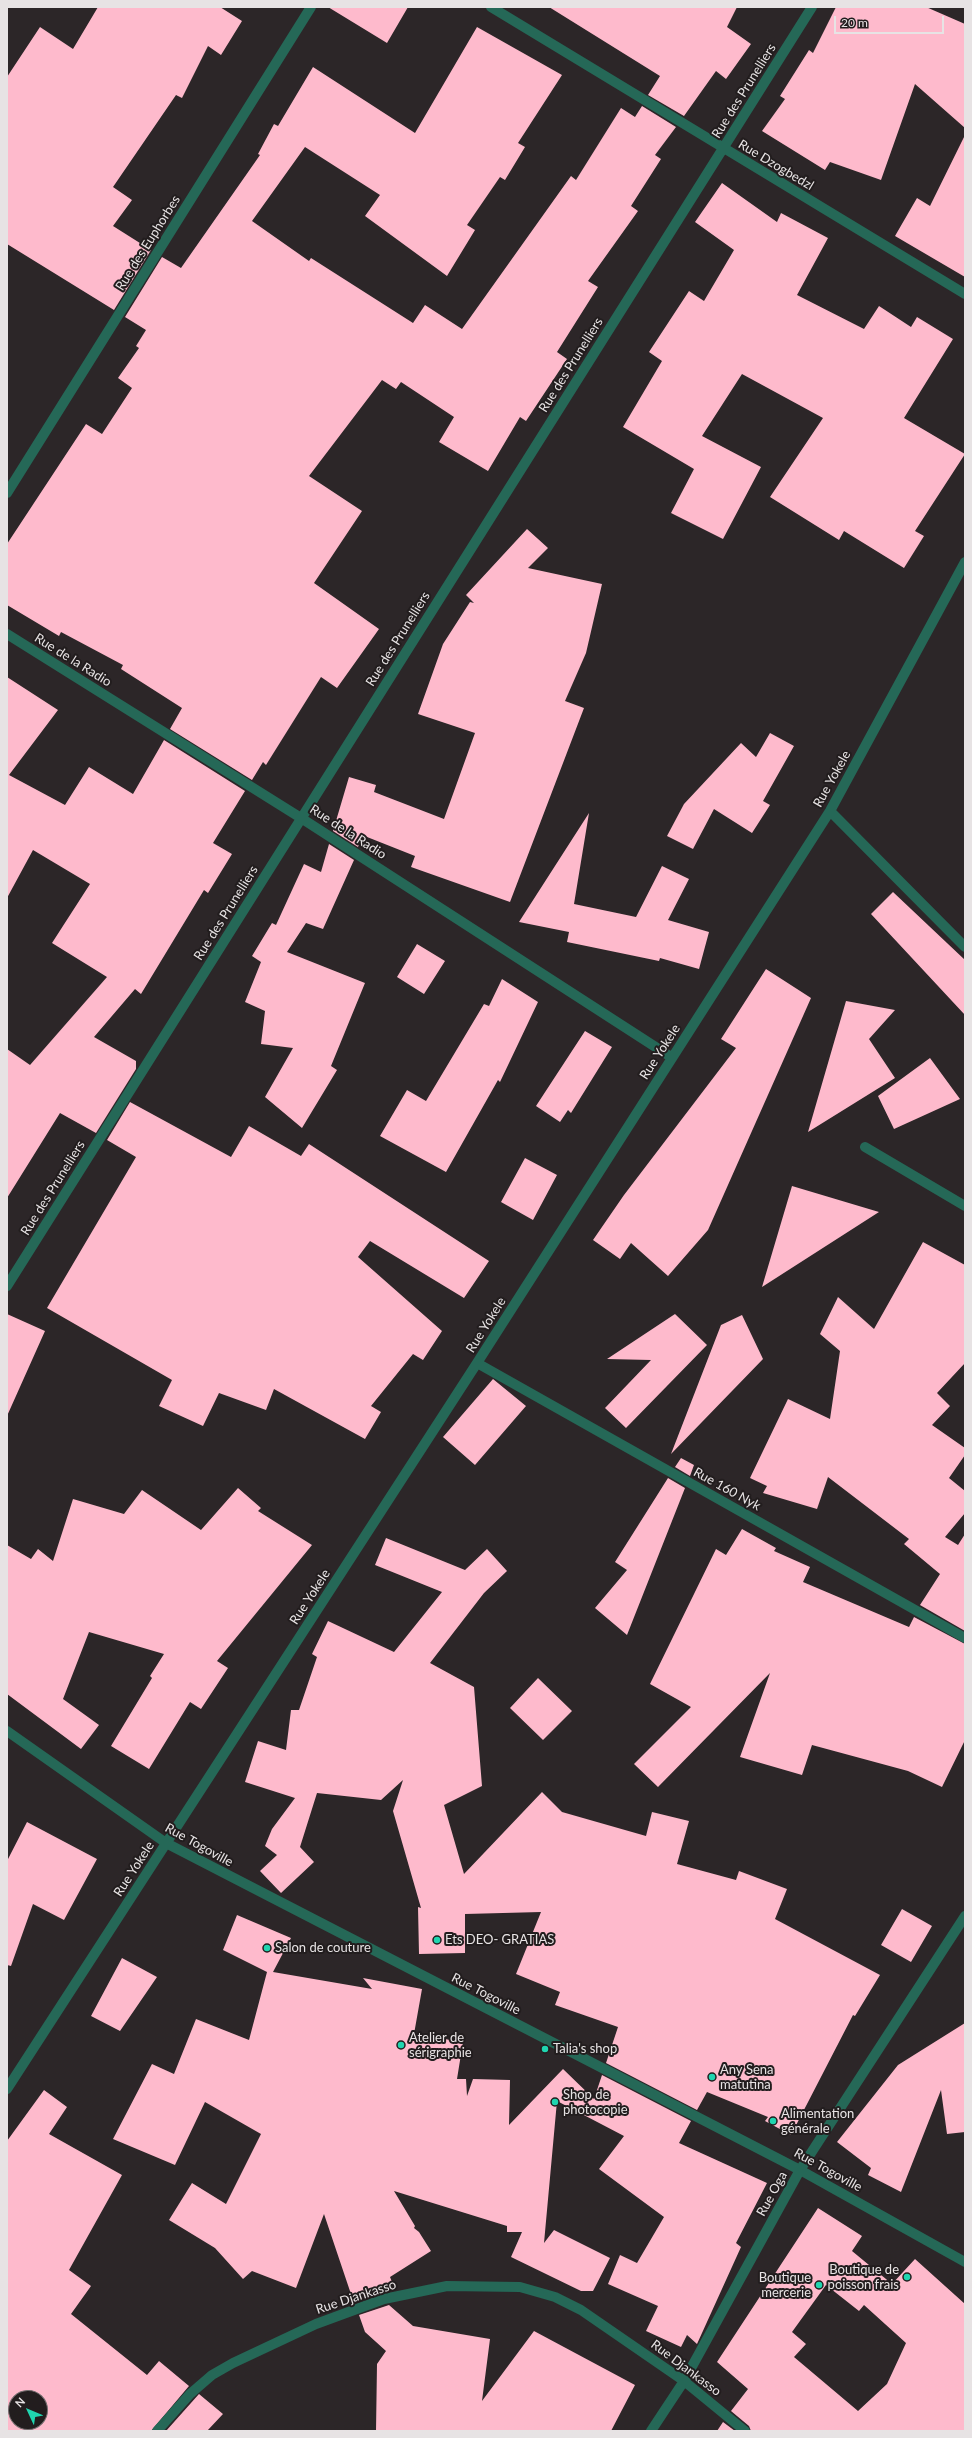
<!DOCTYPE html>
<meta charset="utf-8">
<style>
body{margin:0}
#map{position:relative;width:972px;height:2438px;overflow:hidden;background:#2c2628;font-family:Lato,sans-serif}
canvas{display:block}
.frame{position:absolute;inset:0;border:8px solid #e7e3e4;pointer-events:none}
.north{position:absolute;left:8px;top:2390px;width:40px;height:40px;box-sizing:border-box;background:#221d1e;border:1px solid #716c6d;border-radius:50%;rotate:314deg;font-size:11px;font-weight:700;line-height:16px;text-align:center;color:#e7e3e4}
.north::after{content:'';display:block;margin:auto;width:14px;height:18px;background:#20d5b0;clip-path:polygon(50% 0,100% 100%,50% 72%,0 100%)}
.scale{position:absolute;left:834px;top:16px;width:110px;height:18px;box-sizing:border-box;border:2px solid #e7e3e4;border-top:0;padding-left:5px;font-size:12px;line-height:14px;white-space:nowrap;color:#e7e3e4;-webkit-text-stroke:3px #221d1e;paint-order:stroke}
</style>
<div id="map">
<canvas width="972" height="2438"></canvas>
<div class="frame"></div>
<div class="north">N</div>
<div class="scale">20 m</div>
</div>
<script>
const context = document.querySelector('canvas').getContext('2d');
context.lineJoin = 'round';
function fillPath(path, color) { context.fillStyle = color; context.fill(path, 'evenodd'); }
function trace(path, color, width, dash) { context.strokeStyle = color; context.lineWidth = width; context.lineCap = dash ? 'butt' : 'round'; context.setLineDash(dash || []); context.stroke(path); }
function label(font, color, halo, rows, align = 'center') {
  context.font = font + ' Lato,sans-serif'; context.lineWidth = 4; context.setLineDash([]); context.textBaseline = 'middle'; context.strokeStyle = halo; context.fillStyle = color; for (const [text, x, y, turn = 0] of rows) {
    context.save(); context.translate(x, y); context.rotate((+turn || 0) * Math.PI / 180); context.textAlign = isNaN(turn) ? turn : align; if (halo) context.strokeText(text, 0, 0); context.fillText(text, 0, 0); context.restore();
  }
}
const building = new Path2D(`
 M98 7H220L242 21 221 55 208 46 182 98 176 95 113 187 132 200 113 226 151 250 114 310 7 244V77L40 27 73 49Z
 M328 7H408L387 43Z
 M549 7H737L727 27 751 44 726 79 716 71 684 116 648 95 660 76Z
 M836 7H926L965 24V128L915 84 881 180 830 162 825 170 762 131 785 99 780 96 809 50 813 53Z
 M477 27 562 75 518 143 525 147 505 180 500 177 467 225 475 230 447 276 365 216 380 195 305 147 252 221 309 261 311 258 413 323 425 305 462 329 571 176 576 180 621 108 635 117 642 106 676 127 655 155 661 159 631 206 638 211 588 281 598 287 557 352 567 359 526 421 520 417 488 471 439 442 454 417 401 382 396 389 382 380 309 476 362 511 314 583 379 629 337 688 321 677 266 765 263 762 252 780 170 729 182 708 121 669 123 665 61 632 59 636 7 605V544L86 424 102 434 132 388 118 378 139 348 136 346 146 330 125 317 162 257 181 268 260 155 258 154 274 124 278 126 313 67 415 133Z
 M965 135V277L895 236 917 198 930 206Z
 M722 183 777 222 781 213 828 238 797 295 864 329 879 306 911 327 917 317 953 339 904 418 965 454 915 531 924 536 904 568 844 531 839 540 770 497 823 418 742 374 702 436 761 467 723 539 671 513 694 469 623 427 662 361 649 352 689 291 704 301 734 250 695 222Z
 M527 529 548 548 528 568 602 584 586 653 565 701 584 708 510 902 411 867 415 856 362 835 358 847 333 831 349 777 376 785 374 792 444 819 475 733 418 714 443 644 470 602 474 603 466 595Z
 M7 677 58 710 9 775 65 805 89 767 133 794 164 740 245 791 213 843 232 854 208 893 204 890 141 994 135 989 94 1037 136 1061V1069L96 1133 60 1113 7 1198V1049L30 1065 107 977 52 943 90 884 33 850 7 898Z
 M770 733 794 746 763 801 770 805 752 833 714 809 693 849 667 836 684 804 741 743 756 757Z
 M589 813 574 904 636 917 662 866 689 879 668 920 709 932 699 969 660 958 659 961 567 942 569 932 519 922Z
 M329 844 354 860 323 929 306 923 287 952 365 983 331 1066 337 1070 302 1128 265 1097 293 1048 261 1044 265 1011 245 1002 261 962 252 956 272 923 276 925 304 864 321 872Z
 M893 892 965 960V1015L871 914Z
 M417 944 445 961 424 994 397 977Z
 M766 969 811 998 708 1230 668 1276 631 1243 620 1259 593 1240 624 1195 736 1048 721 1039Z
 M502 979 538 1002 500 1082 498 1080 446 1172 380 1136 407 1090 426 1101 484 1004 489 1006Z
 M846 1001 895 1010 869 1039 895 1078 808 1132Z
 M585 1031 612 1047 571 1113 568 1110 560 1122 536 1106Z
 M930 1058 960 1099 894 1129 878 1096Z
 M130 1102 231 1157 249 1126 301 1156 309 1144 489 1261 464 1298 370 1241 358 1257 442 1331 423 1360 413 1354 371 1406 381 1412 365 1439 274 1389 266 1410 219 1393 203 1426 159 1406 172 1380 47 1308 136 1157 107 1140Z
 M525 1158 557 1175 533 1220 501 1202Z
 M792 1186 879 1212 762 1287Z
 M923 1242 965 1265V1363L937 1393 950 1406 932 1425 965 1448V1455L949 1478 965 1491V1513L945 1537 958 1545 965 1534V1631L920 1605 940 1574 904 1544 909 1539 828 1477 817 1509 763 1493 767 1486 750 1478 788 1399 830 1419 840 1351 820 1334 838 1297 874 1329Z
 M7 1314 45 1331 7 1416Z
 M675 1314 707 1345 626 1428 605 1408 651 1360 607 1359Z
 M742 1315 763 1359 671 1454 721 1325Z
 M493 1379 526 1406 475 1465 443 1437Z
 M681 1458 694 1465 690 1476 675 1467Z
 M668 1478 685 1488 627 1635 595 1608 627 1570 615 1562Z
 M238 1488 261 1508 258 1511 312 1545 217 1661 228 1668 201 1709 190 1702 149 1769 111 1746 152 1678 150 1676 164 1654 89 1632 63 1699 99 1725 81 1749 7 1694V1545L31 1559 38 1549 53 1561 73 1499 124 1514 142 1490 201 1530Z
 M742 1529 776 1548 774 1551 810 1567 803 1582 909 1627 914 1617 965 1644V1740L942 1787 908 1771 812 1745 802 1775 740 1757 770 1673 658 1787 634 1764 691 1707 650 1684 716 1549 726 1555Z
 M386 1538 465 1570 487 1549 507 1571 484 1593 430 1663 474 1687 482 1786 444 1805 464 1874 542 1792 562 1812 646 1836 652 1812 689 1821 677 1864 736 1880 739 1871 787 1889 775 1919 880 1975 855 2016 853 2015 791 2135 765 2121 768 2117 707 2092 697 2110 606 2063 618 2027 555 2005 560 1992 516 1974 541 1912 465 1914V1953L419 1954 418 1907 421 1908 393 1811 403 1780 381 1800 317 1793 300 1847 314 1862 281 1893 260 1871 277 1855 265 1846 272 1829 295 1798 245 1782 258 1741 286 1750 291 1710H299L317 1657 312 1654 328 1621 394 1652 442 1592 375 1565Z
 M538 1678 572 1711 543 1740 510 1708Z
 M27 1822 97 1859 64 1920 33 1904 11 1966 7 1965V1861Z
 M902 1909 932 1926 911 1962 881 1945Z
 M237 1915 291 1938 273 1972 372 1989 363 1978 422 1989 414 2034 463 2042 457 2079H466L467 2096 473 2079 510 2080 509 2125 563 2069 594 2099 602 2075 691 2121 679 2143 767 2183 736 2243 741 2247 697 2344 687 2335 681 2347 646 2331 658 2306 608 2284 620 2255 637 2263 664 2217 599 2169 624 2136 557 2101 544 2243 554 2230 610 2258 593 2291H581L511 2257 522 2232H507V2226L394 2191 415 2226 414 2228 419 2232 431 2251 390 2277 392 2282 372 2289 378 2294 354 2303 324 2214 296 2288 252 2271 243 2279 215 2248 169 2220 192 2183 226 2204 261 2134 205 2102 175 2165 113 2139 152 2064 174 2074 196 2019 249 2040 267 1972 223 1950Z
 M122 1958 157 1977 120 2031 91 2016Z
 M965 2023V2132L947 2134 941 2090 901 2192 868 2175 871 2168 837 2142 898 2065Z
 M44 2090 67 2107 49 2134 122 2175 69 2270 91 2286 71 2314 147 2375 159 2361 189 2386 151 2431H7V2141ZM16 2398H40V2422H16Z
 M818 2208 862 2236 852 2251 892 2284 915 2259 965 2304V2431H751L749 2426 731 2411 748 2389 717 2362ZM826 2285 859 2311 864 2305 906 2343 887 2384 858 2411 794 2357 806 2344 792 2332Z
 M389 2305 413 2326 490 2339 482 2401 534 2331 635 2385 611 2431H376L377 2364 386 2351 365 2332 359 2315Z
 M199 2394 223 2414 207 2431H166Z
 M723 2422 735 2431H717Z`);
const minor = new Path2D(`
 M491 7 965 294
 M7 493 311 7
 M7 634 301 818 671 1057
 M830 811 965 947
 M865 1147 965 1206
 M7 1286 812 7
 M477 1363 965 1638
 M7 1731 166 1843 800 2170 965 2262
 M7 2089 477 1363 830 811 965 562
 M157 2431 190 2394 212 2375 233 2363 316 2324 384 2299 447 2286 520 2287 555 2297 581 2310 684 2381 745 2431
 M651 2431 684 2381 800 2170 965 1916`);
const markers = [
 [437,1940,4,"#20d5b0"],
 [267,1948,4,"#20d5b0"],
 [401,2045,4,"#20d5b0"],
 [545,2049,4,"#20d5b0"],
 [712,2077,4,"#20d5b0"],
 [555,2102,4,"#20d5b0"],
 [773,2121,4,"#20d5b0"],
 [907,2277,4,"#20d5b0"],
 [819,2285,4,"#20d5b0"]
];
const streetNames = [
 ["Rue des Prunelliers",744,91,-58],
 ["Rue Dzogbedzl",776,165,31],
 ["Rue des Euphorbes",148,243,-58],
 ["Rue des Prunelliers",571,365,-58],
 ["Rue des Prunelliers",398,639,-58],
 ["Rue de la Radio",73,660,32],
 ["Rue Yokele",832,779,-61],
 ["Rue de la Radio",348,832,33],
 ["Rue des Prunelliers",226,913,-58],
 ["Rue Yokele",660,1052,-57],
 ["Rue des Prunelliers",53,1188,-58],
 ["Rue Yokele",486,1325,-58],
 ["Rue 160 Nyk",727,1489,29],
 ["Rue Yokele",310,1597,-57],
 ["Rue Togoville",199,1845,29],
 ["Rue Yokele",134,1869,-57],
 ["Rue Togoville",486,1994,27],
 ["Rue Togoville",828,2170,29],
 ["Rue Oga",772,2194,-61],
 ["Rue Djankasso",356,2297,-18],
 ["Rue Djankasso",686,2368,37]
];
const poiNames = [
 ["Ets DEO- GRATIAS",445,1940],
 ["Salon de couture",275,1948],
 ["Atelier de",409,2038],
 ["sérigraphie",409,2053],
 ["Talia's shop",553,2049],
 ["Any Sena",720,2070],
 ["matutina",720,2085],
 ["Shop de",563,2095],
 ["photocopie",563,2110],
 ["Alimentation",781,2114],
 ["générale",781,2129],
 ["Boutique de",899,2270,"right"],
 ["poisson frais",899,2285,"right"],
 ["Boutique",811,2278,"right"],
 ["mercerie",811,2293,"right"]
];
fillPath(building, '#febacc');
trace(minor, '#256857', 10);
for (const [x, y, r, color] of markers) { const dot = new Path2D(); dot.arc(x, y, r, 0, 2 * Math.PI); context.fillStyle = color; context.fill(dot); trace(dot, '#221d1e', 1.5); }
label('13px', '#e7e3e4', '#221d1e', streetNames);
label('13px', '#e7e3e4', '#221d1e', poiNames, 'left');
</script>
